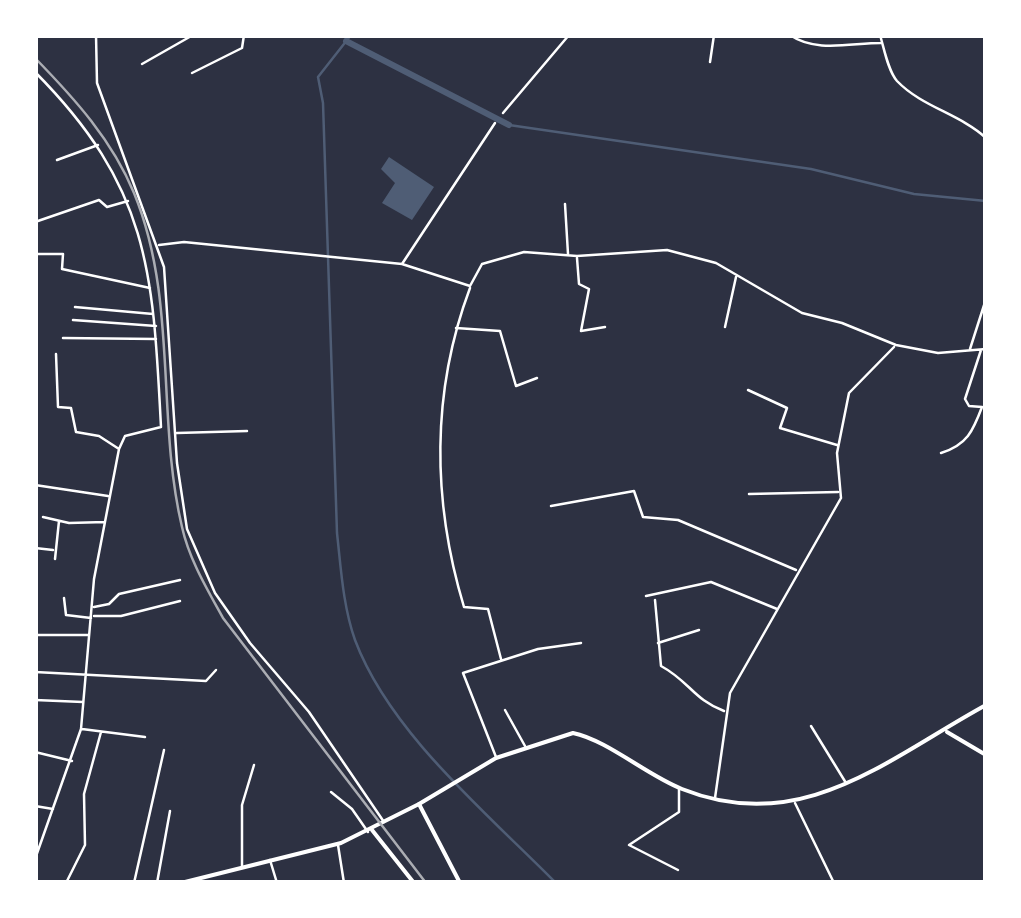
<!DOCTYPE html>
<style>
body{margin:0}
#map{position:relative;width:1021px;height:918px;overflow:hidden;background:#2d3142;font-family:"Crimson Pro",serif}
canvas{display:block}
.frame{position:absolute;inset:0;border:38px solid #fff;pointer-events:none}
</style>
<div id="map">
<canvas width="1021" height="918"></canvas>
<div class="frame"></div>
</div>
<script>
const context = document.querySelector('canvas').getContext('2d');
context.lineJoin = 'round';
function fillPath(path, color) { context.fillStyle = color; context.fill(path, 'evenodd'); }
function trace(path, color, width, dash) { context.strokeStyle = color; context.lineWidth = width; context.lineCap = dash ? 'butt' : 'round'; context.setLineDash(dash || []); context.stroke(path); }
const water = new Path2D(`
 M389 157 434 187 412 220 382 203 395 183 381 169Z`);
const stream = new Path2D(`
 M351 35 318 77 323 103 337 533C341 569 343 606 355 640 390 733 487 813 556 883
 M509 125 811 169 914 194 986 201`);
const canal = new Path2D(`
 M346 41 509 125`);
const minor = new Path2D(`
 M96 35 97 83 164 267 177 463 187 529 215 593 250 643 309 712 384 822
 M790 35C816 53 851 43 881 43
 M880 35C884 48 888 71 897 81 922 107 960 114 986 138
 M710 62 714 35
 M142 64 193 35
 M35 72C150 188 153 272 161 427L125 436 119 449 94 579 81 729 35 859
 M192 73 242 48 244 35
 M503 113 569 35
 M57 160 98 145
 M565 204 568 254
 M35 222 99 200 107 207 128 201
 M159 245 184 242 402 264 495 123
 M35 254H63L62 269 150 288
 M577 258 579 284 589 289 581 331 605 327
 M402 264 470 286 482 264 524 252 577 256 667 250 716 263 802 313 842 323 896 345 938 353 986 349
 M470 288C431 392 432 501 464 607L488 609 501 659
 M75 307 153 314
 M73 320 156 326
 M725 327 736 277
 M456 328 500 331 516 386 537 378
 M63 338 156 339
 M970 349 986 299
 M56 354 58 407 71 408 76 432 99 436 119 449
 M748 390 787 408 780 428 837 445
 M177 433 247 431
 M941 453C967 445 973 431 982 407L969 406 965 399 981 350
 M35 485 108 496
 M749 494 838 492
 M551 506 634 491 643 517 678 520 796 570
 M43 517 69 523 105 522
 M35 548 53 550
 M55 559 59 521
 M646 596 711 582 777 609
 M64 598 66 615 91 618
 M655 600 661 666C689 681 694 700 724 711
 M94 607 109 604 119 594 180 580
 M94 616H121L180 601
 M35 635H88
 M658 643 699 630
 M35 672 206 681 216 670
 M35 700 83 702
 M505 710 525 746
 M811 726 846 783
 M82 729 145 737
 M35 752 72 761
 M496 757 463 673 538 649 581 643
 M331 792 352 809 368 832
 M715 798 730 693 841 498 837 453 849 393 894 347
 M795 803 834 883
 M35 806 53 809
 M338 845 344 883
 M270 860 277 883
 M242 866V805L254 765
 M678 870 629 845 679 812V788
 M66 883 85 845 84 794 101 732
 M134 883 164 750
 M157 883 170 811`);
const tertiary = new Path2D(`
 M947 732 986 755
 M419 804 496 758 573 733C607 740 648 776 682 789 802 837 887 759 986 705
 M372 830 414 883`);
const primary = new Path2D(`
 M181 883 341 843 419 804 460 883`);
const rail = new Path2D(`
 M35 58C75 99 112 140 134 193 178 300 156 417 182 527 189 559 207 589 223 618L426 883`);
fillPath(water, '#4f5d75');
trace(stream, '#4f5d75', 2.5);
trace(canal, '#4f5d75', 6);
trace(minor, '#fff', 2.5);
trace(tertiary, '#fff', 4);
trace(primary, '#fff', 4);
trace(rail, '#abadb3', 2.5);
</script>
